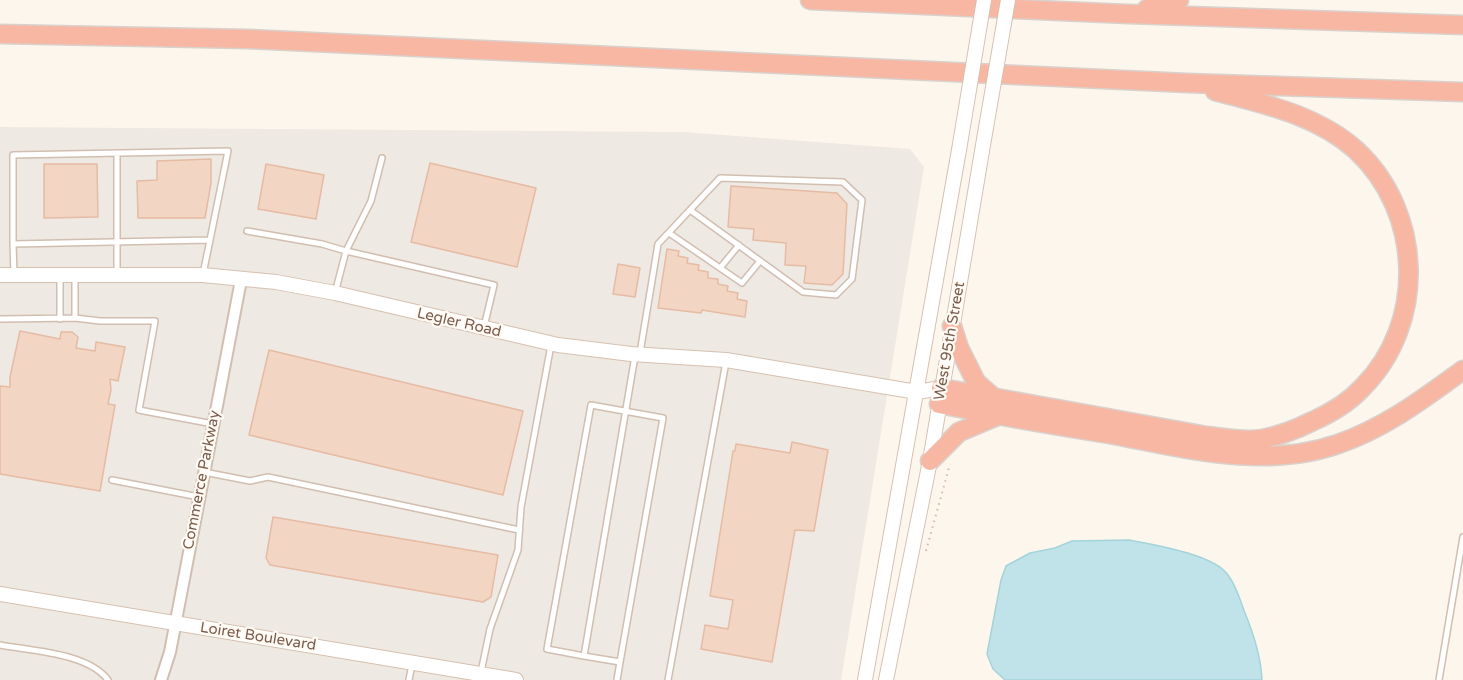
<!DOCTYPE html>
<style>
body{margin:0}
canvas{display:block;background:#fdf6ec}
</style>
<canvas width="1463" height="680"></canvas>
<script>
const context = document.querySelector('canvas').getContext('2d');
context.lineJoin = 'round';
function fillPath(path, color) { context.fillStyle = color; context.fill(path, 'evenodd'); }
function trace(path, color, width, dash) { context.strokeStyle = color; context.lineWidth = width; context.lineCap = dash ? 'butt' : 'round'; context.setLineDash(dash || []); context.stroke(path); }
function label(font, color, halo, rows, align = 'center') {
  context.font = font + ' "Varela Round",sans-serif'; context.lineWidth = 4.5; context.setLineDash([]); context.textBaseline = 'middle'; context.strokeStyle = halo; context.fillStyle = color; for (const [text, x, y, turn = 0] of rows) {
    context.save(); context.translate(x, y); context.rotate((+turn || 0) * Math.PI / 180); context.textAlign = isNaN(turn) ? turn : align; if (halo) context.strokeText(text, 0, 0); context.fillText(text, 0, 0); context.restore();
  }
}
const industrial = new Path2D(`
 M0 127 684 132 910 149 924 167 841 680H0Z`);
const water = new Path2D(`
 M1129 540C1154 545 1213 554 1228 575 1237 587 1240 600 1245 613 1254 635 1261 656 1262 680H1005L993 669 987 654 1001 580 1006 566 1030 553 1055 548 1072 541Z`);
const building = new Path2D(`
 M211 159V183L205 218H138L137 181 157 180V161Z
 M430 163 536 188 517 267 411 242Z
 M44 164H97L98 217 44 218Z
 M266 164 324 175 316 219 258 209Z
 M731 186 837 193 847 204 843 274 832 285 804 283 806 266 785 265 786 243 753 240 754 229 728 227Z
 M667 249 679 251 678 256 688 258 687 263 699 265 698 270 708 272V278L718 279V284L728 286 727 291 738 293 737 299 747 301 745 317 702 310 701 313 658 308Z
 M618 264 640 268 635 297 613 294Z
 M20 331 60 339 61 332H72L78 337 76 348 95 351 96 342 125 347 118 381 110 379 111 390 108 404 115 405 100 491 0 474V386L10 387V377Z
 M269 350 523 411 503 495 249 435Z
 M792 442 828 450 814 531 795 530 772 662 701 649 705 625 728 629 733 600 710 596 733 451H735L736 444 790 453Z
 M273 517 498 555 491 597 483 602 270 565 266 558Z`);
const path = new Path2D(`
 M926 551 950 464`);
const lane = new Path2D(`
 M117 153V273
 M247 231 322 244 346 251 371 201 382 158
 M669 233 742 283 760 261
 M13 244V155L228 151 210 240
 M720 268 739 245
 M14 274 13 244 210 240 203 274
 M60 275V319
 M75 275V318
 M335 293 346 251 494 285 484 327
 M0 319 75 318 100 321H155L139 410 213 424
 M640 353 658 244 720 178 843 182 862 200 852 279 836 295 803 292 690 210
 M204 472 250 481 268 477 519 530
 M112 480 199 497
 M0 645C32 651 88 653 108 680
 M584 656 547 649 591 405 663 418 620 662 584 656 635 356
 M481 672 490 629 518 550 521 507 551 345
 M409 680 412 664
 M617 680 620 662
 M668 680 726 362
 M1439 680 1463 537`);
const street = new Path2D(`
 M161 680 170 652 241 280`);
const secondary = new Path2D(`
 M0 275H202L276 282 335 293 558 345 631 354 726 360 917 392 941 388
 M0 594 516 680
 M865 680 959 150
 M886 680 930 461 982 151`);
const highway = new Path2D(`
 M810 0 1128 14 1463 25
 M1147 9 1179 0
 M0 34 248 39 1187 83 1463 92
 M952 326 959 348 976 382 993 397
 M941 388 1207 436C1225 438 1244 442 1262 439 1279 436 1297 429 1313 421 1331 413 1349 402 1362 388 1427 323 1423 212 1356 150 1317 115 1264 104 1215 91
 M939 404C995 415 1052 425 1109 434 1184 448 1264 470 1338 444 1385 428 1423 399 1463 370
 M930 461 959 432 997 416`);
const secondaryBridge = new Path2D(`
 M959 150 984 0
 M982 151 1008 0`);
const streetNames = [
 ["Legler Road",459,323,13],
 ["West 95th Street",950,341,-80],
 ["Commerce Parkway",202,480,-79],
 ["Loiret Boulevard",258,637,9]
];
fillPath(industrial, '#efe9e4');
fillPath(water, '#bfe3e8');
trace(water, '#a5d3da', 1.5);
fillPath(building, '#f3d5c3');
trace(building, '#e6bba3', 1.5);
trace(lane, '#d1beb0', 8);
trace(street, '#d1beb0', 14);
trace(secondary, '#d6c0b0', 16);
trace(highway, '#dad1cd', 21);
trace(path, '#d9b8a5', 2, [1.5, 4.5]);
trace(lane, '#fff', 5);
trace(street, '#fff', 10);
trace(secondary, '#fff', 14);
trace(highway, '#f7b7a3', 18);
trace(secondaryBridge, '#d6c0b0', 16, []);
trace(secondaryBridge, '#fff', 14);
label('15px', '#7a5c4d', '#fffaf3', streetNames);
</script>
